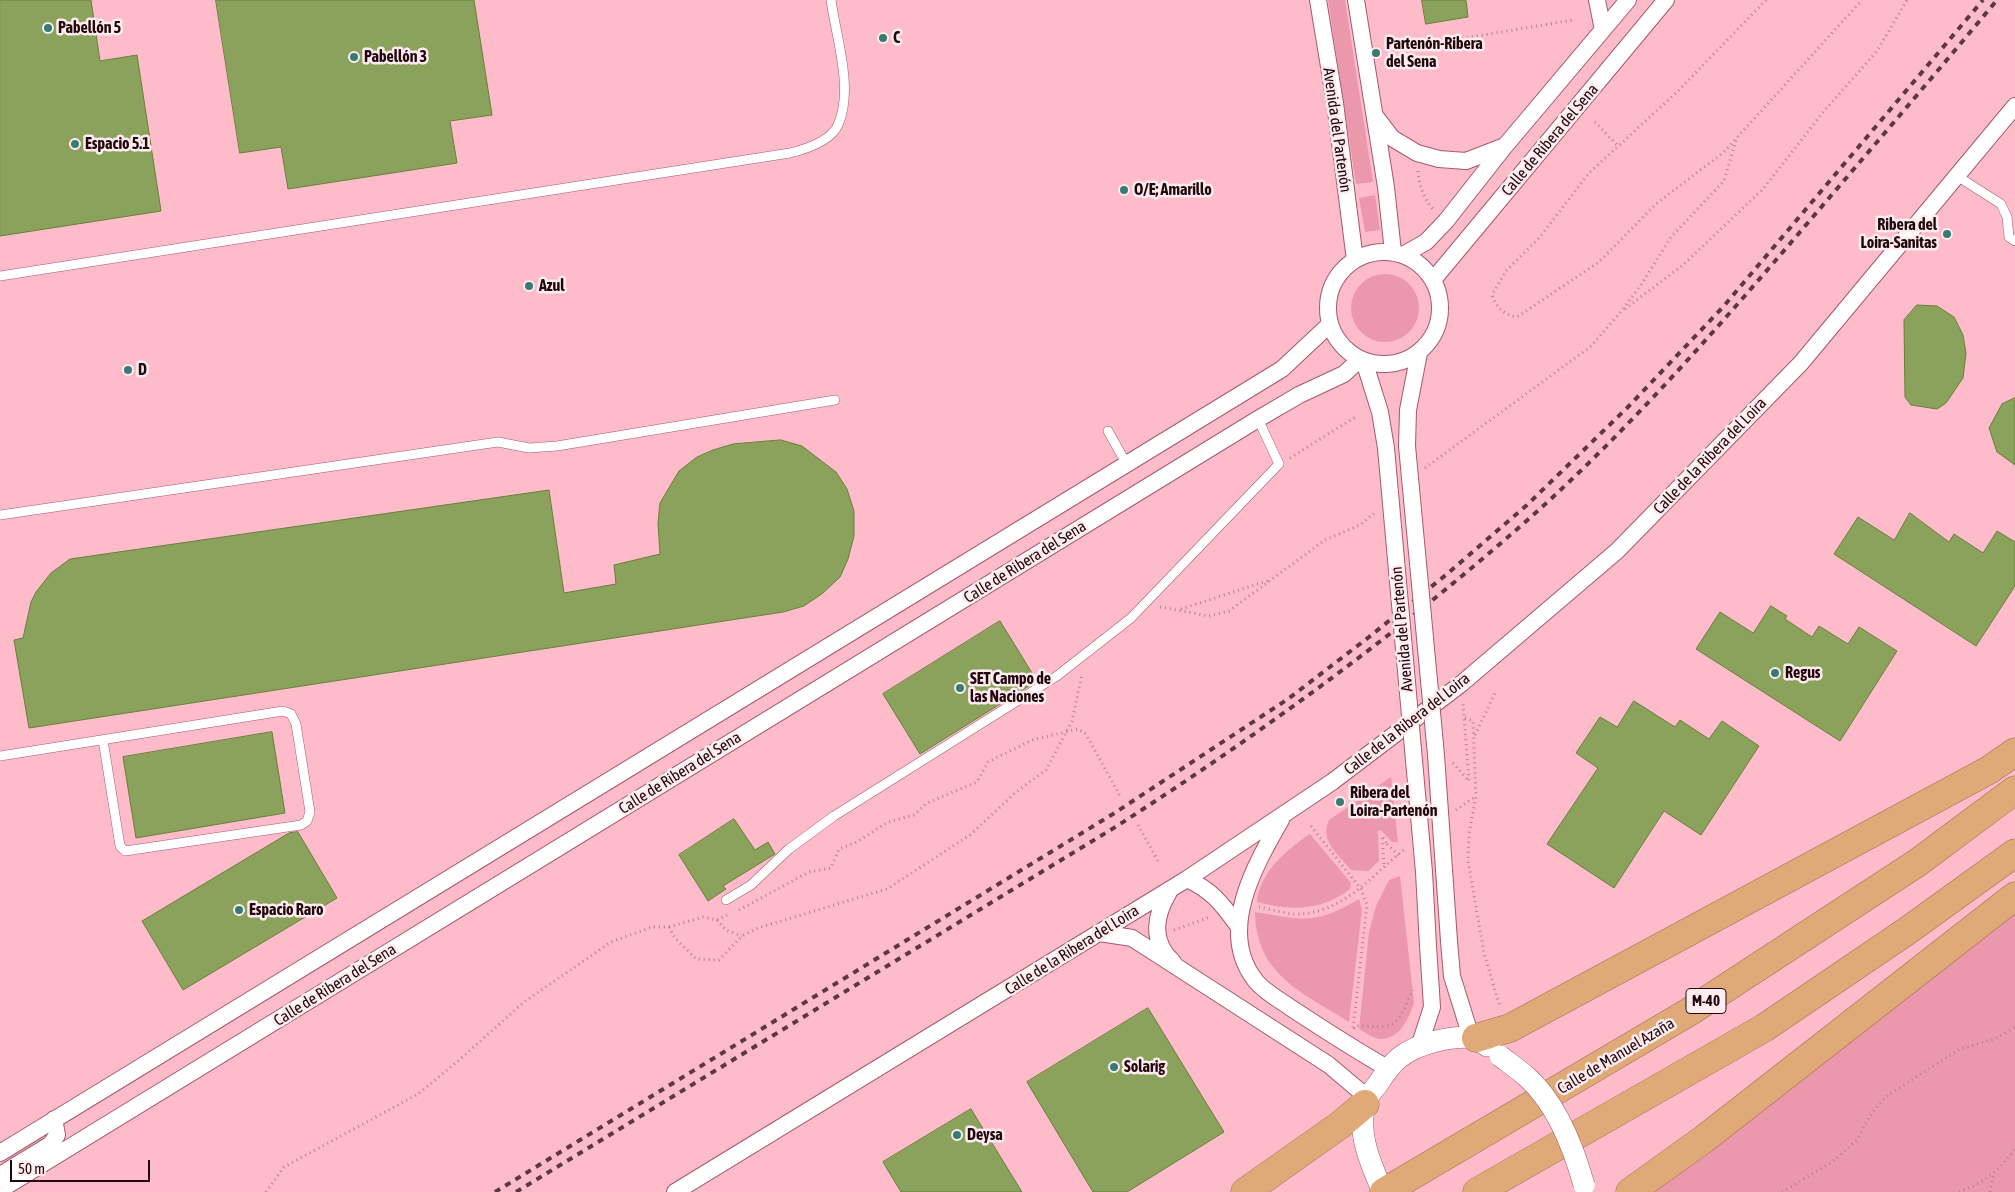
<!DOCTYPE html>
<meta charset="utf-8">
<style>
body{margin:0}
#map{position:relative;width:2015px;height:1192px;overflow:hidden;background:#febbca;font-family:"Asap Condensed",sans-serif}
canvas{display:block}
.scale{position:absolute;left:10px;top:1160px;width:140px;height:22px;box-sizing:border-box;border:2px solid #21060e;border-top:0;padding-left:6px;font-size:15px;line-height:18px;white-space:nowrap;color:#21060e;-webkit-text-stroke:4px #feecef;paint-order:stroke}
</style>
<div id="map">
<canvas width="2015" height="1192"></canvas>
<div class="scale">50 m</div>
</div>
<script>
const context = document.querySelector('canvas').getContext('2d');
context.lineJoin = 'round';
function fillPath(path, color) { context.fillStyle = color; context.fill(path, 'evenodd'); }
function trace(path, color, width, dash) { context.strokeStyle = color; context.lineWidth = width; context.lineCap = dash ? 'butt' : 'round'; context.setLineDash(dash || []); context.stroke(path); }
function label(font, color, halo, rows, align = 'center') {
  context.font = font + ' "Asap Condensed",sans-serif'; context.lineWidth = 5; context.setLineDash([]); context.textBaseline = 'middle'; context.strokeStyle = halo; context.fillStyle = color; for (const [text, x, y, turn = 0] of rows) {
    context.save(); context.translate(x, y); context.rotate((+turn || 0) * Math.PI / 180); context.textAlign = isNaN(turn) ? turn : align; if (halo) context.strokeText(text, 0, 0); context.fillText(text, 0, 0); context.restore();
  }
}
const green = new Path2D(`
 M1328 0H1345L1373 182 1356 184Z
 M1375 195 1380 230 1365 232 1359 198Z
 M1351 308a34 34 0 1 1 68 0a34 34 0 1 1-68 0Z
 M1391 777 1398 842H1392L1381 830 1378 831 1379 861 1368 871 1351 870C1339 855 1319 841 1329 820Z
 M1310 834 1351 883 1350 889C1322 911 1290 911 1257 902 1260 872 1286 850 1310 834Z
 M1400 876 1414 1003C1409 1018 1400 1039 1381 1039 1374 1039 1365 1032 1359 1029L1369 932 1376 906 1389 880Z
 M1359 899 1362 910 1349 1022C1302 992 1256 975 1255 912 1303 920 1315 925 1359 899Z
 M2015 910V1192H1651Z`);
const building = new Path2D(`
 M0 0H91L100 61 137 55 161 211 0 236Z
 M216 0H474L492 115 450 121 457 163 288 189 281 147 240 153Z
 M1422 0H1466L1468 17 1426 24Z
 M1917 305 1937 306 1954 317 1963 335 1966 353 1963 378 1946 403 1937 409 1911 405 1905 397 1904 320Z
 M2015 398V465L1997 452 1989 428 2002 404Z
 M781 440 802 446 836 472 847 489 854 511V536L848 559 840 577 823 593 804 606 783 612 29 728 14 640 23 638 31 602 36 592 51 573 70 559 549 490 564 593 616 584 614 565 660 554 658 523 660 503 679 471 697 457 713 450 733 444Z
 M1910 513 1949 542 1954 534 1983 553 1997 531 2015 542V586L1976 646 1834 554 1858 517 1894 540Z
 M1771 606 1787 616 1785 619 1812 637 1819 626 1848 644 1859 627 1897 651 1840 741 1696 649 1720 612 1753 633Z
 M1000 621 1037 681 920 754 883 694Z
 M1634 701 1675 727 1680 720 1709 739 1722 721 1759 746 1701 835 1664 811 1614 888 1547 844 1598 768 1576 753 1600 717 1617 727Z
 M272 732 285 813 136 838 123 757Z
 M734 819 755 850 768 842 775 854 723 886 726 889 708 901 679 855Z
 M298 832 337 898 183 990 142 921 289 833Z
 M1148 1008 1224 1132 1127 1192H1093L1027 1082Z
 M971 1109 1022 1192H901L883 1162Z`);
const path = new Path2D(`
 M1766 0 1677 92 1589 173 1539 238 1506 271 1492 295C1497 308 1503 314 1517 317L1599 262 1656 204 1724 152 1862 0
 M1393 50 1573 20
 M1595 122 1618 146
 M1418 171C1419 185 1423 197 1433 209
 M1625 309 1683 265 1763 189 1824 111 1877 51 1907 0
 M1290 458 1357 416
 M1425 468 1590 347 1620 313 1641 285 1671 237 1724 181 1736 140
 M1160 607 1209 616 1229 611 1325 540 1360 525 1376 512
 M1181 609 1270 580
 M1465 718 1473 721 1476 796 1469 834 1468 861 1484 953 1500 1007
 M1475 735 1496 691
 M1453 763 1469 781 1463 704
 M1456 810 1476 796
 M1138 825 1158 861
 M1311 826 1361 889 1367 905 1353 1029
 M1384 864 1382 836 1387 844
 M1259 907C1272 909 1288 915 1301 914 1346 911 1374 873 1406 848
 M739 910 809 872 831 868 839 849 857 842 888 822 914 815 927 803 977 782 988 762 1032 740 1078 729 1086 734 1120 796
 M717 920 726 930 742 936
 M669 927 703 917 717 920 729 914
 M1174 930 1210 917
 M1354 1029 1356 1026C1366 1026 1375 1027 1385 1026 1402 1025 1405 1003 1413 990
 M266 1192 284 1167 418 1094 458 1061 524 1002 611 942 652 927H669L675 938 696 959 719 960 742 936 758 928 887 889 970 835 1016 792 1046 770 1072 721 1082 674
 M1782 1192 1832 1162 1857 1140 1869 1117 1885 1097 1960 1049 1995 1039 2015 1027
 M1959 1192C1983 1184 2001 1169 2015 1148
 M1990 1192 1994 1173`);
const service = new Path2D(`
 M1957 176 2001 204 2007 217 2009 237 2015 241
 M0 276 790 153C806 149 831 141 838 125 854 90 836 37 831 0
 M1108 431 1126 463
 M0 515 498 442 529 448 557 446 835 400
 M0 756 283 711 291 714 296 724 310 812 307 821 301 825 125 851 120 846 103 740
 M726 900 751 885 789 849 834 816 1057 676 1131 618 1279 464 1258 419`);
const minor = new Path2D(`
 M1318 0 1335 103 1355 260
 M1356 0 1386 187 1393 252
 M1597 0 1603 30
 M1376 117 1392 138 1417 153 1439 159 1466 161 1505 146
 M1328 308a56 56 0 1 1 112 0a56 56 0 1 1-112 0Z
 M1403 255 1426 242 1446 221 1505 146 1628 0
 M1433 280 1666 0
 M1364 361 1380 412 1386 448
 M1407 446 1408 410 1419 353
 M1281 820C1255 865 1217 931 1255 980 1263 991 1280 1000 1291 1008 1323 1029 1355 1050 1389 1069
 M1187 879C1213 891 1222 904 1239 927
 M1169 892C1155 915 1150 941 1173 962
 M1100 933 1132 938 1329 1065 1368 1098
 M1449 941 1452 976 1471 1037
 M1419 1047 1432 1007 1428 946
 M0 1153 1282 369 1330 324
 M0 1175 51 1144 57 1135 54 1119
 M0 1190 1258 419 1299 395 1344 374 1360 359
 M675 1192 1187 879 1332 782 1461 684 1617 551 1801 363 2015 106`);
const tertiary = new Path2D(`
 M1383 1192C1371 1165 1357 1134 1365 1104 1367 1097 1373 1090 1378 1084 1384 1075 1390 1065 1399 1058 1417 1043 1453 1035 1476 1038L1487 1046`);
const motorway = new Path2D(`
 M1476 1038 1510 1028 1989 770 2015 752
 M1245 1192 1340 1125 1365 1104
 M1384 1192 1689 1012 1917 863 2015 790
 M1477 1192 1764 1028 1907 931 2015 853
 M1630 1192 1704 1139 2015 896`);
const rail = new Path2D(`
 M495 1192 1113 814 1288 699 1369 637 1447 574 1527 505 1628 407 1723 307 1983 0
 M516 1192 1117 826C1263 732 1402 631 1532 516 1624 434 1707 340 1788 246 1858 164 1928 83 1997 0`);
const pathBridge = new Path2D(`
 M1387 844 1399 856`);
const minorBridge = new Path2D(`
 M1407 446 1436 755 1449 941
 M1386 448 1424 872 1428 946`);
const tertiaryBridge = new Path2D(`
 M1500 1056C1509 1063 1518 1069 1527 1077 1556 1103 1574 1149 1584 1185`);
const markers = [
 [48,28,5,"#367c73"],
 [883,38,5,"#367c73"],
 [1376,53,5,"#367c73"],
 [354,57,5,"#367c73"],
 [75,144,5,"#367c73"],
 [1124,190,5,"#367c73"],
 [1947,234,5,"#367c73"],
 [529,286,5,"#367c73"],
 [128,370,5,"#367c73"],
 [1775,673,5,"#367c73"],
 [960,688,5,"#367c73"],
 [1340,802,5,"#367c73"],
 [239,910,5,"#367c73"],
 [1114,1067,5,"#367c73"],
 [957,1135,5,"#367c73"]
];
const shields = [
 [1706,1001,40]
];
const shieldNames = [
 ["M-40",1706,1001]
];
const poiNames = [
 ["Pabellón 5",58,28],
 ["C",893,38],
 ["Partenón-Ribera",1386,44],
 ["del Sena",1386,62],
 ["Pabellón 3",364,57],
 ["Espacio 5.1",85,144],
 ["O/E; Amarillo",1134,190],
 ["Ribera del",1937,225,"right"],
 ["Loira-Sanitas",1937,243,"right"],
 ["Azul",539,286],
 ["D",138,370],
 ["Regus",1785,673],
 ["SET Campo de",970,679],
 ["las Naciones",970,697],
 ["Ribera del",1350,793],
 ["Loira-Partenón",1350,811],
 ["Espacio Raro",249,910],
 ["Solarig",1124,1067],
 ["Deysa",967,1135]
];
const streetNames = [
 ["Avenida del Partenón",1337,130,82],
 ["Calle de Ribera del Sena",1550,140,-50],
 ["Calle de la Ribera del Loira",1710,456,-46],
 ["Calle de Ribera del Sena",1025,562,-32],
 ["Avenida del Partenón",1402,629,-95],
 ["Calle de la Ribera del Loira",1407,724,-38],
 ["Calle de Ribera del Sena",680,773,-32],
 ["Calle de la Ribera del Loira",1072,950,-32],
 ["Calle de Ribera del Sena",335,985,-32],
 ["Calle de Manuel Azaña",1616,1056,-31]
];
fillPath(green, '#ec98ac');
fillPath(building, '#8aa25c');
trace(building, '#687f39', 1);
trace(service, '#a4596c', 10);
trace(minor, '#a4596c', 18);
trace(tertiary, '#a4596c', 22);
trace(motorway, '#9c7152', 29);
trace(path, '#b6808d', 3, [1, 4]);
trace(service, '#fff', 9);
trace(minor, '#fff', 16);
trace(tertiary, '#fff', 21);
trace(motorway, '#dfaa77', 28);
trace(rail, '#5d3741', 4, [6, 6]);
trace(minorBridge, '#a4596c', 18, []);
trace(tertiaryBridge, '#a4596c', 22, []);
trace(pathBridge, '#b6808d', 3, [1, 4]);
trace(minorBridge, '#fff', 16);
trace(tertiaryBridge, '#fff', 21);
for (const [x, y, r, color] of markers) { const dot = new Path2D(); dot.arc(x, y, r, 0, 2 * Math.PI); context.fillStyle = color; context.fill(dot); trace(dot, '#feecef', 2); }
for (const [x, y, w] of shields) { const box = new Path2D(); box.roundRect(x - w / 2, y - 12.5, w, 25, 4); context.fillStyle = '#feecef'; context.fill(box); trace(box, '#21060e', 1); }
label('bold 15px', '#21060e', null, shieldNames);
label('bold 16px', '#21060e', '#feecef', poiNames, 'left');
label('16px', '#21060e', '#feecef', streetNames);
</script>
